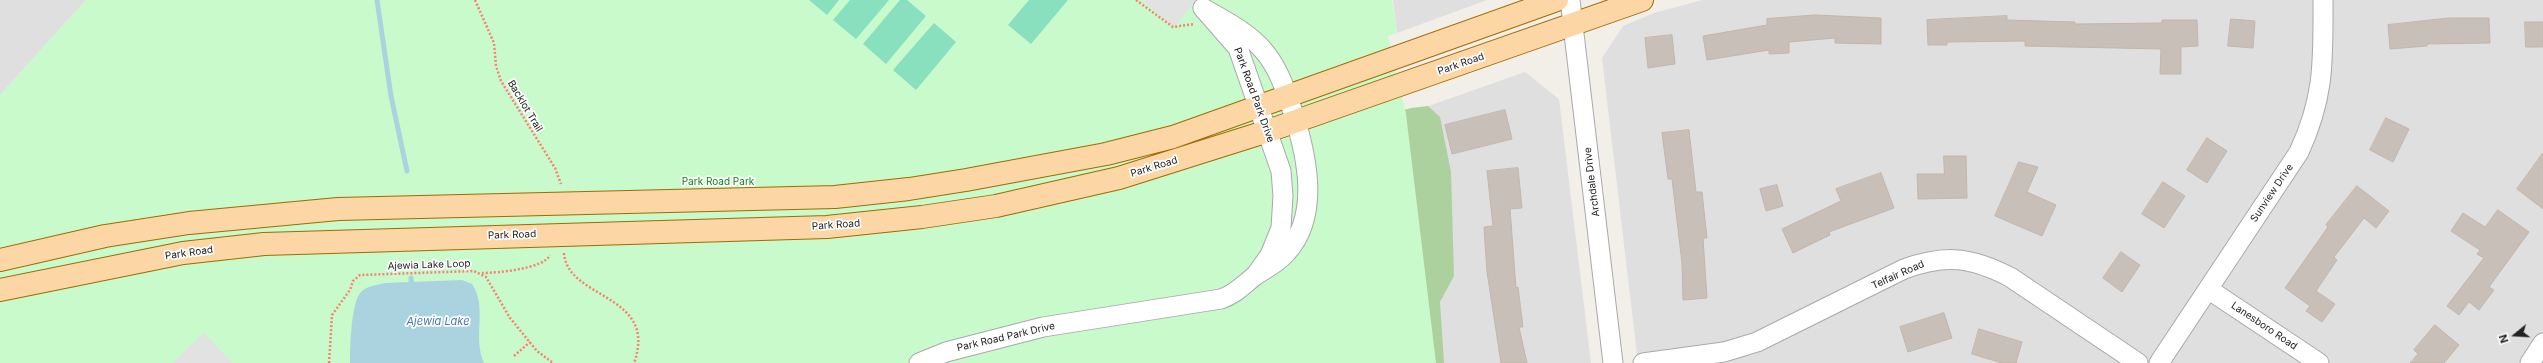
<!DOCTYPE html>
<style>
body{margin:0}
#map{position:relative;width:2543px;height:363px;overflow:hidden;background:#f2efe9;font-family:Inter,sans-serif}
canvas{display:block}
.north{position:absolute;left:2495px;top:315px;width:40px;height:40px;-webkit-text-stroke:3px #fff;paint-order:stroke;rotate:252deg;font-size:11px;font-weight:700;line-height:16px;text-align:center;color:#222}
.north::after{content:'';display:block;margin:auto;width:14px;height:18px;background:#222;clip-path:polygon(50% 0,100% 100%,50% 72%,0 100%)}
</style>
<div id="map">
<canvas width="2543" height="363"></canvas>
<div class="north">N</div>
</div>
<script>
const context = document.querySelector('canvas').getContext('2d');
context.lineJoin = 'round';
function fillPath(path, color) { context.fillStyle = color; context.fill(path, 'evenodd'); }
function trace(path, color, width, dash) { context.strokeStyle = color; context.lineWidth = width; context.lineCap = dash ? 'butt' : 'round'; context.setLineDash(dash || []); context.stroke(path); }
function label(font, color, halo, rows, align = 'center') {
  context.font = font + ' Inter,sans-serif'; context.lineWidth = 3.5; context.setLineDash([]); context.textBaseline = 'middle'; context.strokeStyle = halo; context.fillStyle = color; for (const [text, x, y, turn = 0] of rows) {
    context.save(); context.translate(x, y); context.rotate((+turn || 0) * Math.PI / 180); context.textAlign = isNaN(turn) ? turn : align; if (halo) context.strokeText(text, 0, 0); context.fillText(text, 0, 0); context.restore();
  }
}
const residential = new Path2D(`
 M0 0H86L0 95Z
 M1393 0H1487L1397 33Z
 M1702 0H2543V363H1638L1602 58 1623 26 1654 13Z
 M1525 72 1559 99 1591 363H1436L1406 114Z`);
const forest = new Path2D(`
 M1428 106 1440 117 1451 172 1454 276 1440 302 1444 363H1043L1361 122 1411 108Z`);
const park = new Path2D(`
 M86 0H1392L1397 33 1388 36 1406 114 1436 363H0V95Z`);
const pitch = new Path2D(`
 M809 0H839L827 15Z
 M850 0H889L856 39 833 20Z
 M900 0H907L926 16 886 64 863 44Z
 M1029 0H1068L1031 44 1008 25Z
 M934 23 956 42 916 90 893 70Z`);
const parking = new Path2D(`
 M1142 0H1196L1174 27Z
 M204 333 232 363H173Z`);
const water = new Path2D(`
 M462 280 472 284C488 307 472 337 484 363H350C350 348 351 302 361 292 367 286 377 285 385 283Z`);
const stream = new Path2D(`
 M377 0 391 96 407 171
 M411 278 412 289`);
const building = new Path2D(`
 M1815 15 1881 18V44L1835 43V38L1789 42V53L1769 54V50L1707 60 1703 36 1767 25V19Z
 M2007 16V20L2075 22V24L2162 23V20H2197L2198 46 2181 47V74H2160L2161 49 2025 46V41L1947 42V45H1928L1927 20Z
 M2449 18H2489L2490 43 2427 44V46L2390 49 2388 25Z
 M2231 19 2255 21 2253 48 2228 46Z
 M2525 22H2543V47H2526Z
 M1672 35 1675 64 1648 68 1645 38Z
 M1505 110 1512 139 1452 154 1445 125Z
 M2386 118 2409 129 2393 162 2370 150Z
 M1689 130 1696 192H1702L1707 238H1703L1707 298 1683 300 1682 263 1672 179H1668L1662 133Z
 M2207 138 2227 151 2207 183 2187 170Z
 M2543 153V209L2517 189Z
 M1944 156H1966L1967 198 1918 199 1917 174H1944Z
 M2019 162 2038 167 2027 192 2056 205 2042 236 1995 216Z
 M1518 168 1522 208 1510 209 1516 288 1518 287 1523 327H1519L1527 363H1501L1487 272 1484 227 1493 226 1487 171Z
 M1881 173 1894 208 1829 232 1830 235 1793 253 1782 229 1841 201 1836 189Z
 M2163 182 2185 196 2164 228 2142 214Z
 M1777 185 1783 206 1766 211 1760 189Z
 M2357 186 2389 211 2376 228 2364 218 2334 257 2337 260 2316 291 2335 304 2322 322 2306 311 2310 306 2285 288 2328 227 2326 225Z
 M2498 210 2529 232 2489 287 2494 290 2479 310 2469 302 2459 315 2447 306 2484 258 2477 254 2480 250 2451 231 2463 213 2485 227Z
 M2121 252 2140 265 2122 292 2103 278Z
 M1944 313 1952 338 1908 352 1900 327Z
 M2435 325 2459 345 2444 363H2410L2418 354 2414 350Z
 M1979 329 2022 342 2016 363H2002L1972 354Z`);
const path = new Path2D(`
 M475 0 494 43 496 66 501 81 555 168 561 184
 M1136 0 1173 27 1194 24
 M564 253C567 300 659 293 634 363
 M482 273C496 273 544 269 550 255
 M514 356 530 342
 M329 363 332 315 350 290 353 281 360 275 474 271 486 277 510 318 537 351 553 363`);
const minor = new Path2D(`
 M1570 0 1613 363
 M2208 289 2319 363
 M919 363 946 352 1043 327 1221 299C1236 294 1244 284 1256 275 1267 268 1279 262 1287 252 1320 215 1307 157 1294 115 1286 92 1279 68 1263 50 1248 32 1223 20 1203 8L1238 48 1281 171 1283 196 1281 228 1270 255 1255 276
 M1643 363 1724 352 1757 342 1904 269C1946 254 1971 257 2010 277L2138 363
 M2159 363 2299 152C2325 96 2323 60 2323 0
 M2530 363 2543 343`);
const major = new Path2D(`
 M0 260 105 236 189 223 338 209 835 197 909 189 966 180 1106 154 1173 137 1557 0
 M0 290 183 253 264 244 827 227 922 217 996 206 1119 178 1268 131 1642 0`);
const streetNames = [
 ["Park Road",1461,64,-19],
 ["Park Road Park Drive",1254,95,70],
 ["Backlot Trail",525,106,59],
 ["Park Road",1154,167,-17],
 ["Archdale Drive",1592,182,-97],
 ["Sunview Drive",2272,193,-56],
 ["Park Road",836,225,-4],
 ["Park Road",512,235,-2],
 ["Park Road",189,253,-8],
 ["Ajewia Lake Loop",429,265,-2],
 ["Telfair Road",1898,275,-24],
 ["Lanesboro Road",2264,326,34],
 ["Park Road Park Drive",1006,337,-13]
];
const parkNames = [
 ["Park Road Park",718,182]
];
const waterNames = [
 ["Ajewia Lake",438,322]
];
fillPath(residential, '#e0dfdf');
fillPath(forest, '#add19e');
fillPath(park, '#c8facc');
fillPath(pitch, '#88e0be');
fillPath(parking, '#e2e2e2');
fillPath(water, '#aad3df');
trace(stream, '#aad3df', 5);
fillPath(building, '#c7bfb8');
trace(building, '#c4b6ab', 1);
trace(minor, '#a9a9a9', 21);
trace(major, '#a06b00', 24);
trace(path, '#fa8072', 2.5, [2, 2]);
trace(minor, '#fff', 19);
trace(major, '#fcd6a4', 22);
label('10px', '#222', '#fff', streetNames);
label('10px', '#0c8416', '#fff', parkNames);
label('italic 11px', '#4a7aab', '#fff', waterNames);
</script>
